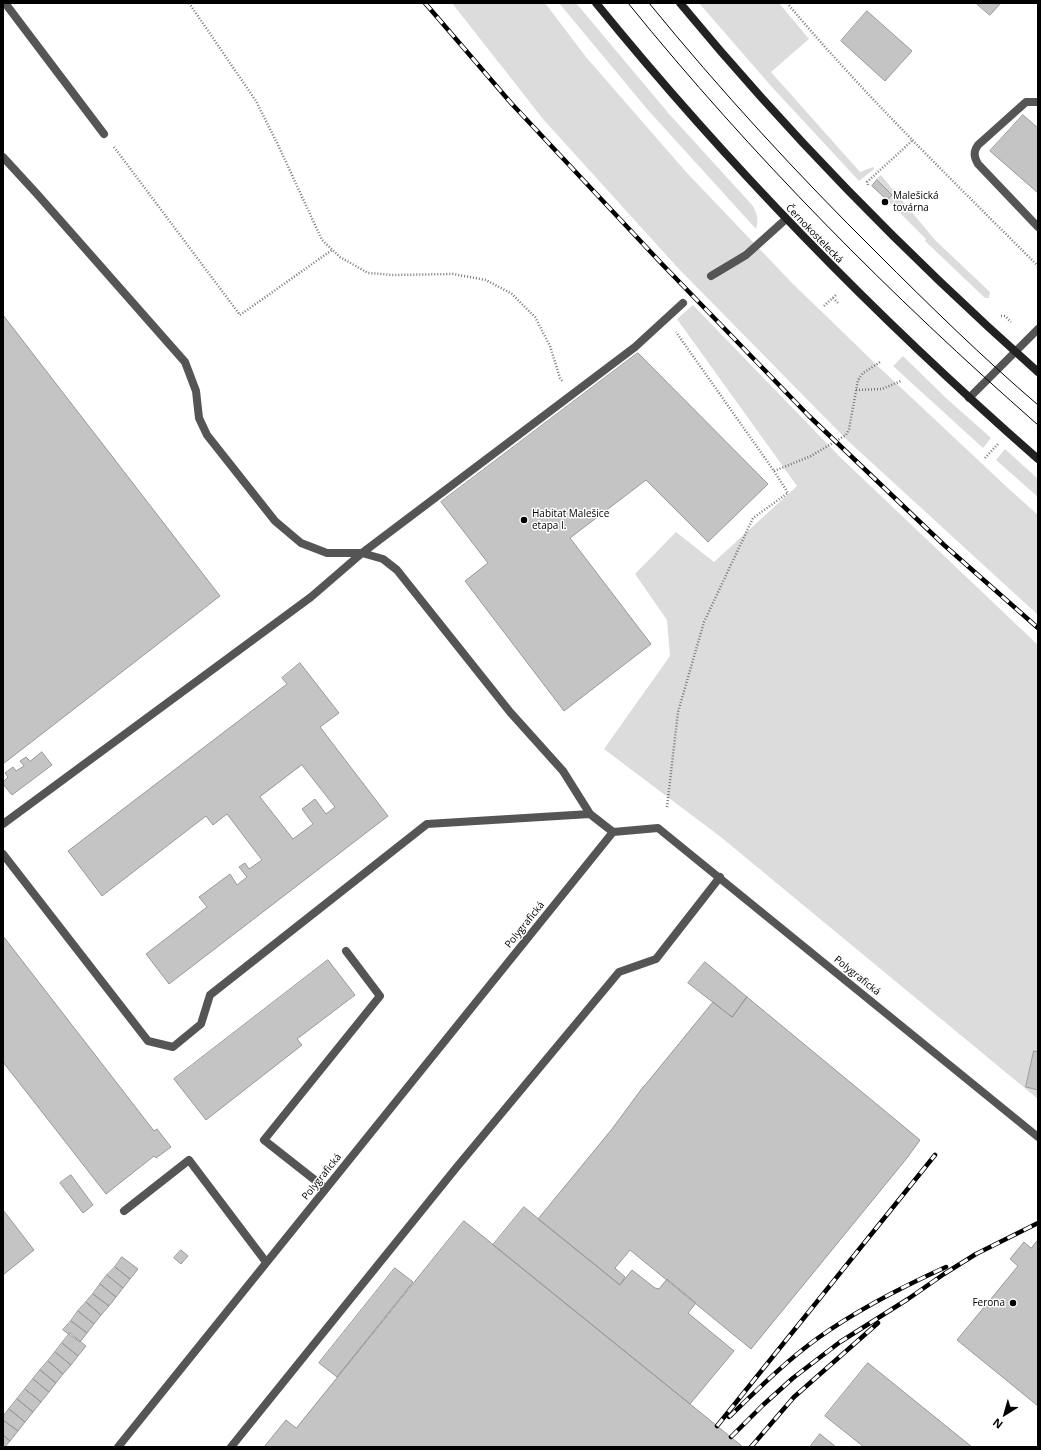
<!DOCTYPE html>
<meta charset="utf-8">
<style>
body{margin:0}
#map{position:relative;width:1041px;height:1450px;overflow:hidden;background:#fff;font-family:"Open Sans",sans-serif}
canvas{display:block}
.frame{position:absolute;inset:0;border:4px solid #000;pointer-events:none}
.north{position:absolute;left:985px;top:1394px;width:40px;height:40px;-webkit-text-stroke:3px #fff;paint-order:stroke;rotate:217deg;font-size:11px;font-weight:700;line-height:16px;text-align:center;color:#000}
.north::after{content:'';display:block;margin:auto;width:14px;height:18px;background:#000;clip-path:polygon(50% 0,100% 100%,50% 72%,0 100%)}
</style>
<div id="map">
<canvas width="1041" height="1450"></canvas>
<div class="frame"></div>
<div class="north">N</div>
</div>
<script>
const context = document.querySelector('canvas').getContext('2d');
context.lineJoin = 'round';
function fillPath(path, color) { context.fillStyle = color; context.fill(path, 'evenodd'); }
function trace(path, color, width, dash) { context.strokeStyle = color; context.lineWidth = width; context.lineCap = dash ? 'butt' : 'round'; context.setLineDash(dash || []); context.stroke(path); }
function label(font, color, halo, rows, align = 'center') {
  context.font = font + ' "Open Sans",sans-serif'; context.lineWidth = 3; context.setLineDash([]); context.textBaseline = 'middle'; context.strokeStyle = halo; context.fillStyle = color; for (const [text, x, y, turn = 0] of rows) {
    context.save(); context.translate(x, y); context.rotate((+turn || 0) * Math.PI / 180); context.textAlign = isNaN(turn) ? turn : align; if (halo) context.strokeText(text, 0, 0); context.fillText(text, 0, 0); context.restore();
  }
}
const green = new Path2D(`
 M452 3H545L586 57 687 173 793 284 881 369 1009 489 1038 515V615L847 440 677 267 543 119Z
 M559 3H576L670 115 753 206C757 214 759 220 756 229L647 109Z
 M699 3H779L809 39 771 72 860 172 873 167 874 169 859 181 771 86Z
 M881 175 935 240 990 292 989 298H985L925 241 926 239 887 200 892 195 876 179Z
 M693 305 840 457 1038 645V1052L1035 1051 1038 1099 722 838 604 749 670 656 667 620 635 574 676 532 714 562 797 486 677 319Z
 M903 356 946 398 991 438 983 448 893 366Z
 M1005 449 1038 479V497L996 460Z`);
const building = new Path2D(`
 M976 3H1001L990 15Z
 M867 11 912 51 885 81 841 41Z
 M1023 115 1038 128V193L990 151Z
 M877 180 892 195 887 200 872 186Z
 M3 315 220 596 3 764Z
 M638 353 768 484 708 542 646 480 570 538 651 644 564 711 465 581 488 563 441 502Z
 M300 663 339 713 320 727 388 816 169 984 146 954 207 907 199 897 230 874 237 885 247 877 239 867 245 863 249 869 262 860 227 814 213 825 206 816 102 896 68 851 287 684 282 678ZM302 765 335 807 326 814 315 799 302 809 313 824 293 839 260 797Z
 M42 752 52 765 12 795 3 784V782L8 777 5 773 13 767 16 771 24 766 20 761 26 757 30 761Z
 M3 936 154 1131 157 1129 171 1147 156 1158 154 1156 106 1194 3 1062Z
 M328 960 355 995 297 1039 302 1045 206 1120 174 1079Z
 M705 962 747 997 732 1017 688 983Z
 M747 997 920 1140 907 1158 751 1349 630 1250 615 1268 625 1277 620 1285 538 1219 612 1129 643 1087 646 1084 713 1002 732 1017Z
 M1034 1051 1038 1052V1090L1026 1087Z
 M71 1175 93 1205 83 1213 60 1183Z
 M524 1207 620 1285 632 1270 655 1288 659 1289 667 1279 696 1303 688 1313 734 1351 690 1404 493 1245Z
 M3 1210 34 1250 3 1275Z
 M464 1221 690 1404 743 1447H264L286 1420 296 1428Z
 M1038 1240V1406L957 1340 1018 1266 1010 1259 1024 1242 1031 1248Z
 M181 1250 188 1256 181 1264 174 1258Z
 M122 1257 138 1269 130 1279 115 1267Z
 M115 1267 130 1279 123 1288 107 1275Z
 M395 1268 413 1282 337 1377 319 1363Z
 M107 1275 123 1288 116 1297 100 1284Z
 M100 1284 116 1297 109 1306 93 1294Z
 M93 1294 109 1306 101 1315 86 1302Z
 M86 1302 101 1315 94 1324 78 1311Z
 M78 1311 94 1324 87 1333 71 1321Z
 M71 1321 87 1333 80 1342 63 1330Z
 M70 1333 86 1346 78 1356 62 1343Z
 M62 1343 78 1356 71 1365 55 1352Z
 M55 1352 71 1365 63 1374 48 1361Z
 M48 1361 63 1374 56 1383 40 1370Z
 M868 1363 972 1447H864L825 1416Z
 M40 1370 56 1383 49 1392 33 1379Z
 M33 1379 49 1392 41 1402 25 1389Z
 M25 1389 41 1402 33 1412 17 1399Z
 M17 1399 33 1412 25 1422 9 1409Z
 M9 1409 25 1422 18 1431 3 1420V1417Z
 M3 1420 18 1431 10 1441 3 1435Z
 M820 1434 836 1447H810Z
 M3 1435 10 1441 5 1447H3Z`);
const path = new Path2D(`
 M189 3 256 101 279 147 322 240 340 257 368 273 392 275 453 274 486 280 512 294 535 317 550 346 560 378 563 382
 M787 3C865 96 952 180 1038 266
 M114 147 240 315 332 250
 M868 185 867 182 913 140
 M833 298 839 304
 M824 306 837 294
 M1001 316H1005L1011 322
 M856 390 882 389 901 381
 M985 458 998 444
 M774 471 811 456 846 435 849 429 858 380 863 373 880 362
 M667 807 678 712 704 622 753 518 788 493 774 471 676 332`);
const lane = new Path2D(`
 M5 3 104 134
 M1038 102H1026L978 145C973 152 974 157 978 164L1038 227
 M3 157 37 194 185 362 196 391 199 418 207 435 275 521 301 543 327 553H362L383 559 397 570 510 712 563 771 590 814
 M711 276 746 255 786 219
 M1015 352 1038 329
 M3 824 311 597 362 553 635 347 683 303
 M3 854 148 1041 173 1047 201 1024 210 995 427 824 590 814 613 832
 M325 1188 264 1140 380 996 346 951
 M124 1211 189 1160 266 1262
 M231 1447 456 1168 619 972 656 959 720 877`);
const street = new Path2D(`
 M969 398 1015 352
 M118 1447 613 832 658 828 1038 1137`);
const secondary = new Path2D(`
 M596 3C731 169 877 318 1038 459
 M680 3C789 135 910 258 1038 372`);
const tram = new Path2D(`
 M628 3C752 156 891 296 1038 425
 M649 3C720 90 797 174 877 253 929 305 982 357 1038 405`);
const rail = new Path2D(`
 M425 3 511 103 661 263 809 416 944 545 1038 628
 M729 1417C757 1390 786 1361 818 1338 857 1310 902 1287 946 1267
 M717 1426 935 1155
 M731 1437 763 1405 793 1378 840 1342 908 1299 944 1274 976 1254 1038 1223
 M751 1447 794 1397 878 1323`);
const markers = [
 [885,202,4,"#000"],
 [524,520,4,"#000"],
 [1013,1303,4,"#000"]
];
const poiNames = [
 ["Malešická",893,196],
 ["továrna",893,208],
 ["Habitat Malešice",532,514],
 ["etapa I.",532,526],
 ["Ferona",1005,1303,"right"]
];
const streetNames = [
 ["Černokostelecká",814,234,46],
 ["Polygrafická",525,925,-51],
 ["Polygrafická",857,976,39],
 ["Polygrafická",322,1177,-51]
];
fillPath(green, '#dcdcdc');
fillPath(building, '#c4c4c4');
trace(building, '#999', 1);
trace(path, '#777', 2.5, [1, 2]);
trace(lane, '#555', 8);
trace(street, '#555', 8);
trace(secondary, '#222', 8);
trace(tram, '#000', 1);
trace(rail, '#000', 4.5);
trace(rail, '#fff', 3, [9]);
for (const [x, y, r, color] of markers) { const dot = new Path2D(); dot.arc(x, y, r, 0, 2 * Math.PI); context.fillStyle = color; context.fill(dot); trace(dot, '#fff', 1.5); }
label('10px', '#000', '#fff', poiNames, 'left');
label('10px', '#000', '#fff', streetNames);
</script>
